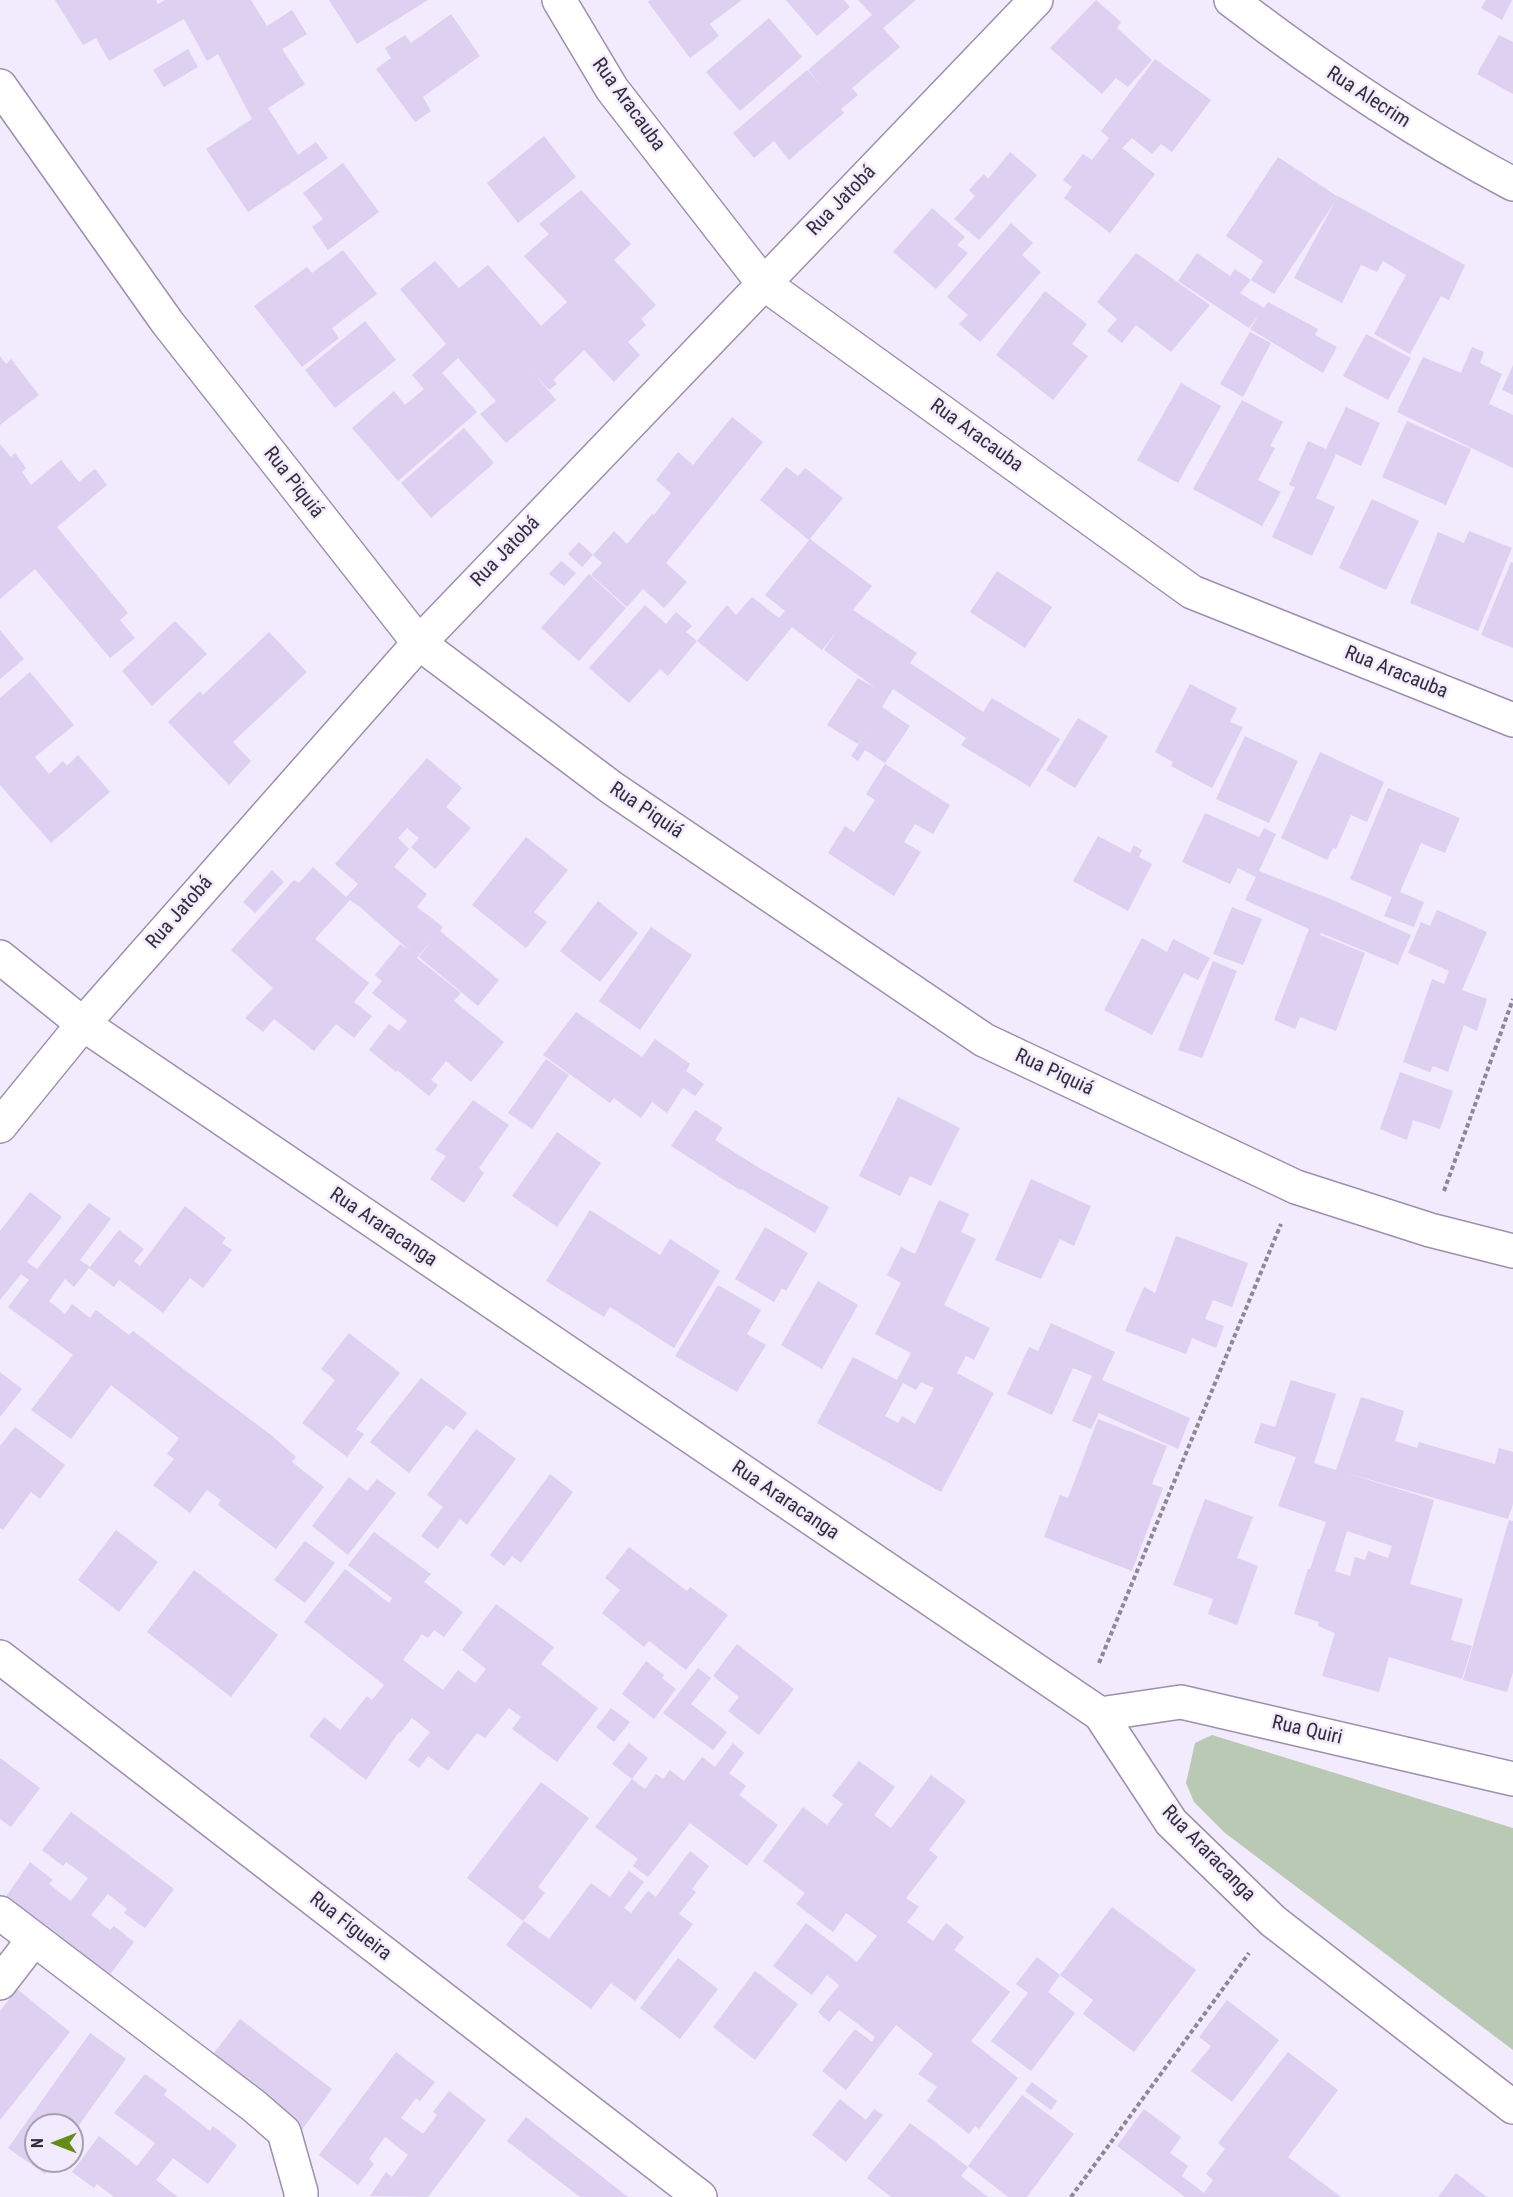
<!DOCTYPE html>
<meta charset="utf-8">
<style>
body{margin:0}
#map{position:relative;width:1513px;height:2197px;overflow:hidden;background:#f2eafd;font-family:"Roboto Condensed",sans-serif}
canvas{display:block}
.north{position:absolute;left:24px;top:2113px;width:60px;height:60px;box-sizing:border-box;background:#f2eafd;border:2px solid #a69faf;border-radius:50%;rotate:270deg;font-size:16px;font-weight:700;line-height:24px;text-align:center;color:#332e3a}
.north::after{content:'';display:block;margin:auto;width:21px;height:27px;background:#648c19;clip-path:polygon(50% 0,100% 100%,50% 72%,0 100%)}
</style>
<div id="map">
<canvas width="1513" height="2197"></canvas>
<div class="north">N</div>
</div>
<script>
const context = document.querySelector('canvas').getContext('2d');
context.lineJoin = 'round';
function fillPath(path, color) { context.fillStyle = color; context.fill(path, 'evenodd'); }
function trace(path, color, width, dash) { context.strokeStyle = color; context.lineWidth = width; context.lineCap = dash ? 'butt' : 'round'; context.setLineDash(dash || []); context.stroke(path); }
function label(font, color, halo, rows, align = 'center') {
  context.font = font + ' "Roboto Condensed",sans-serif'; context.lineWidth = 5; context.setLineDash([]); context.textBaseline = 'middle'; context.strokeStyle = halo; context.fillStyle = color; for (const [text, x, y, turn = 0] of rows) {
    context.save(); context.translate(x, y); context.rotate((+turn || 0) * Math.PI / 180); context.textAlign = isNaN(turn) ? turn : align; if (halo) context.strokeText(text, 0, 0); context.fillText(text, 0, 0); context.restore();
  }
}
const green = new Path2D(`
 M1212 1735 1513 1828V2050L1225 1833 1194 1802 1186 1783 1195 1743Z`);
const building = new Path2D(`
 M55 0H156L158 4 165 0H251L267 26 292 10 307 34 282 49 305 84 268 108 298 155 316 142 328 158 248 212 206 149 252 119 218 54 207 61 184 19 109 61 96 38 83 45Z
 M329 0H428L357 44Z
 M650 0H742L710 24 719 36 690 58 648 2Z
 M786 0H844L850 7 817 36Z
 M858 0H916L883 28 900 47 852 88 858 95 841 109 844 113 789 160 774 141 754 158 733 133 807 70 824 89 808 70 872 15Z
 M1096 0 1121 22 1117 28 1152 60 1128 87 1116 78 1102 94 1050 48Z
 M1486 0H1512L1502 20 1481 8Z
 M451 14 480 56 423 97 431 111 415 122 376 69 391 58 385 48 405 35 411 43Z
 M769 18 802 57 740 111 706 72Z
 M1499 35 1513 42V94L1477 74Z
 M188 49 198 67 164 87 153 70Z
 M1155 59 1211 100 1172 152 1161 144 1152 154 1132 138 1122 148 1155 174 1110 233 1064 198 1072 187 1063 180 1083 154 1092 160 1109 138 1101 131Z
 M544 136 576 177 518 223 487 183Z
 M1010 152 1037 175 979 240 954 219 975 196 969 190 984 174 988 179Z
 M1278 157 1338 197 1274 294 1251 280 1240 293 1264 308 1268 302 1318 329 1315 335 1337 347 1323 373 1250 329 1260 313 1249 328 1178 281 1197 253 1230 276 1235 269 1251 280 1263 261 1226 236Z
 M343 163 379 212 328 250 312 227 323 219 303 193Z
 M581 190 631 244 614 260 656 305 641 319 646 325 628 342 640 355 614 382 584 350 553 380 557 384 549 390 533 372 556 400 506 443 480 414 496 401 458 358 442 373 477 412 398 481 352 428 394 391 405 405 424 389 412 375 446 344 400 289 435 261 459 288 488 265 541 326 567 302 524 256 549 234 539 224Z
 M1338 196 1465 265 1449 300 1441 296 1410 354 1374 334 1406 275 1383 261 1377 272 1361 265 1342 303 1294 278Z
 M932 208 965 237 957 245 968 253 936 289 893 252Z
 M1011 223 1033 243 1022 255 1041 272 980 342 959 324 968 315 947 297Z
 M343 250 377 294 332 328 339 338 302 367 254 306 307 267 312 273Z
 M1136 253 1210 305 1171 352 1136 325 1122 343 1107 331 1117 319 1097 302Z
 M1045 291 1087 324 1072 344 1088 356 1053 400 996 355Z
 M365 321 396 360 335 408 305 370Z
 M1250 332 1271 343 1243 397 1220 384Z
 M1366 334 1411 358 1388 400 1343 376Z
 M1472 347 1484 352 1480 363 1502 374 1489 404 1513 415V468L1397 412 1423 357 1461 373Z
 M0 356 6 364 11 359 39 395 0 425Z
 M1513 365V395L1502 390Z
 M1181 383 1221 406 1178 483 1137 460Z
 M1242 400 1283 422 1270 446 1275 448 1258 480 1281 492 1262 526 1193 489Z
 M1346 407 1380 423 1361 466 1336 454 1316 498 1335 507 1312 556 1272 537 1295 487 1289 485 1308 441 1326 449Z
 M732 417 763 442 666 563 687 582 664 608 643 589 627 607 591 575 602 563 593 555 614 531 627 544 652 514 654 515 671 493 656 480 678 452 693 465Z
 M1407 421 1471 449 1446 505 1382 477Z
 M464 428 494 463 431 518 401 483Z
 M0 444 11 457 15 453 26 468 22 472 31 485 61 460 79 482 95 469 107 485 57 527 128 613 120 620 135 638 110 658 35 569 0 599Z
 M786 467 798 476 805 468 843 498 809 540 760 500Z
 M1372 499 1419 521 1386 590 1339 568Z
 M1469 531 1512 548 1478 631 1410 603 1438 532 1464 543Z
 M810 539 872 586 853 610 917 653 910 663 983 712 992 698 1060 739 1030 787 961 745 966 738 893 689 882 707 910 726 885 763 865 750 858 761 851 756 867 731 858 744 827 725 858 678 877 689 824 650 837 631 822 650 792 627 747 682 697 641 727 605 736 615 752 597 779 618 785 611 765 595Z
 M579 542 593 555 582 567 568 554Z
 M561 561 576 573 564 586 549 574Z
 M1511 562 1513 563V648L1481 635Z
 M997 571 1052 607 1025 648 970 612Z
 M589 574 626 608 579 661 541 628Z
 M645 605 666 624 676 612 692 626 686 632 697 641 668 676 660 669 629 703 589 668Z
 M175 621 207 654 152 706 122 671Z
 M0 630 24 659 0 679Z
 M269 632 307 672 233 742 251 761 229 785 168 722 200 691 203 695Z
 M30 672 74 725 35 757 49 774 63 761 67 766 78 755 110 792 51 843 0 785V698Z
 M1190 684 1237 708 1230 722 1243 727 1212 788 1171 766 1173 762 1155 752Z
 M1078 718 1108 736 1075 788 1046 770Z
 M1245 736 1298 761 1269 823 1216 799Z
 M1320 752 1384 782 1367 822 1351 815 1336 849 1333 848 1327 860 1281 838Z
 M427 758 462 788 446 807 471 828 435 869 411 847 419 838 407 828 398 838 409 849 394 867 427 894 417 907 443 927 440 931 499 980 478 1006 419 957 433 939 417 958 461 993 454 1001 504 1042 471 1082 446 1061 431 1080 438 1085 429 1096 397 1070 396 1072 369 1050 389 1024 399 1031 407 1021 372 993 382 981 375 975 400 944 411 952 360 907 350 900 315 939 369 983 354 1002 372 1016 354 1038 336 1024 314 1051 274 1019 263 1032 245 1018 273 988 231 950 294 880 299 883 313 867 346 897 358 884 335 864Z
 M885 764 950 805 933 834 915 824 904 842 921 852 894 896 828 853 845 826 854 832 875 800 866 794Z
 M1388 788 1460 818 1445 853 1421 843 1400 892 1424 902 1414 927 1384 916 1392 897 1350 879Z
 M1205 813 1259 837 1264 828 1276 834 1259 871 1335 901 1411 935 1398 965 1321 933 1320 935 1365 953 1336 1031 1300 1017 1295 1029 1274 1020 1309 929 1245 900 1256 877 1238 868 1230 884 1182 862Z
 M1098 836 1130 853 1134 845 1142 850 1139 857 1152 864 1128 911 1073 881Z
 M526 837 568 870 534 912 547 922 526 948 472 905Z
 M272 870 284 882 255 913 243 902Z
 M598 901 638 933 600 982 560 951Z
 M1232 907 1262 919 1243 965 1213 954Z
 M1437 910 1487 932 1462 990 1487 999 1477 1031 1464 1025 1448 1072 1433 1066 1430 1072 1403 1062 1432 979 1444 984 1449 971 1408 953 1421 922 1430 926Z
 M651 927 692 955 640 1030 599 1001Z
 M1142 938 1167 952 1173 939 1210 958 1198 980 1184 973 1152 1035 1104 1010Z
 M1213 961 1237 971 1202 1058 1178 1050Z
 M576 1012 642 1057 655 1039 690 1064 686 1071 704 1084 695 1096 683 1088 667 1113 652 1102 641 1118 614 1098 610 1103 543 1055Z
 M546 1059 569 1075 532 1129 508 1113Z
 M1400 1072 1453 1091 1440 1129 1413 1120 1407 1140 1380 1129Z
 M898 1097 960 1128 931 1186 910 1176 900 1196 859 1176Z
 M473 1100 509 1125 479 1168 484 1173 464 1203 430 1179 446 1156 435 1150Z
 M695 1110 723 1128 715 1140 756 1166 829 1207 815 1233 741 1189 740 1190 671 1146Z
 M557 1132 601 1163 557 1227 512 1196Z
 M1031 1179 1091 1206 1074 1246 1060 1239 1041 1279 995 1260Z
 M30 1192 62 1217 27 1262 37 1269 89 1203 111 1219 80 1260 90 1267 119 1230 144 1249 134 1261 140 1266 185 1206 226 1238 222 1243 232 1250 203 1288 190 1278 163 1313 119 1280 114 1287 89 1268 74 1287 65 1279 49 1301 65 1314 72 1304 90 1318 96 1310 129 1335 133 1331 271 1435 296 1457 292 1462 324 1487 276 1549 218 1505 221 1500 207 1490 190 1513 153 1485 174 1459 167 1454 179 1438 111 1385 71 1439 31 1410 73 1355 8 1307 29 1280 21 1274 0 1300V1231Z
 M939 1200 969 1214 961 1232 976 1239 944 1305 990 1328 974 1360 966 1356 957 1373 994 1393 941 1492 817 1423 853 1357 897 1380 911 1353 875 1334 901 1283 887 1275 901 1247 915 1254ZM921 1382 934 1388 915 1424 902 1416 898 1423 885 1416 903 1383 916 1390Z
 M590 1210 660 1255 670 1239 720 1271 674 1348 610 1307 604 1317 546 1281Z
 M765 1227 808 1253 786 1291 782 1288 774 1302 735 1279Z
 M1176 1236 1248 1263 1232 1307 1213 1300 1205 1319 1224 1326 1216 1348 1192 1338 1186 1354 1125 1331 1144 1287 1155 1293Z
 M818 1281 858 1305 822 1369 781 1345Z
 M718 1285 761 1310 747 1334 766 1345 737 1392 675 1356Z
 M1051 1323 1115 1352 1102 1380 1190 1418 1178 1449 1099 1413 1091 1429 1072 1421 1092 1376 1073 1368 1052 1415 1007 1394 1029 1347 1038 1351Z
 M349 1333 400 1373 356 1429 364 1434 347 1457 302 1423 335 1380 321 1369Z
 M0 1372 22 1389 0 1417Z
 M421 1378 467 1413 454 1430 446 1425 409 1473 370 1442Z
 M1291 1380 1336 1394 1314 1463 1336 1470 1361 1397 1404 1411 1395 1441 1417 1448 1419 1442 1495 1464 1499 1448 1513 1452V1504L1508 1519 1343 1472 1434 1500 1410 1584 1463 1599 1451 1640 1472 1646 1462 1679 1389 1657 1379 1692 1322 1676 1335 1633 1318 1626 1319 1622 1294 1614 1308 1569H1310L1326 1522 1278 1506 1296 1457 1254 1443 1261 1423 1275 1427ZM1347 1531 1392 1546 1388 1558 1368 1551 1365 1560 1355 1557 1350 1576 1335 1571Z
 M1098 1419 1167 1446 1152 1484 1163 1488 1132 1571 1044 1537 1060 1495 1068 1498Z
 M15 1427 65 1465 40 1499 31 1492 3 1530 0 1528V1446Z
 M476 1429 516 1459 467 1525 460 1519 438 1549 421 1536 443 1507 427 1495Z
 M550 1474 573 1492 521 1563 512 1556 504 1566 490 1555Z
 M349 1477 367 1491 377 1479 396 1493 348 1555 312 1526Z
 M1205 1499 1253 1517 1237 1558 1258 1566 1237 1625 1208 1614 1213 1599 1173 1585Z
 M1509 1520 1513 1521V1672L1507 1692 1463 1680Z
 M116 1530 158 1562 119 1612 78 1580Z
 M374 1532 431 1574 424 1582 463 1612 444 1637 434 1630 428 1638 422 1634 403 1660 443 1690 458 1670 475 1683 486 1669 462 1650 496 1604 554 1647 541 1664 598 1708 557 1762 512 1729 521 1717 509 1708 485 1738 477 1733 448 1771 428 1756 419 1768 408 1760 430 1732 412 1718 400 1733 399 1732 366 1780 309 1736 324 1717 340 1730 367 1696 372 1700 384 1685 304 1622 345 1569 389 1603 392 1598 348 1565Z
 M305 1541 335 1563 305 1603 274 1580Z
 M629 1547 687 1591 690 1587 728 1615 686 1670 649 1641 644 1647 602 1613 620 1590 605 1578Z
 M194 1570 278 1635 231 1697 147 1632Z
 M737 1644 794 1689 759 1735 728 1711 739 1697 713 1676Z
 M646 1661 664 1675 662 1678 676 1689 654 1719 622 1694Z
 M698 1668 711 1678 691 1704 727 1732 713 1750 663 1713Z
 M611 1708 630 1722 614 1742 596 1727Z
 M629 1743 648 1758 632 1779 612 1764Z
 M733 1743 744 1753 729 1773 746 1786 739 1795 778 1825 747 1866 690 1823 648 1877 633 1866 638 1859 595 1827 632 1779 645 1789 656 1774 663 1779 670 1770 684 1781 702 1757 715 1767Z
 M0 1758 40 1788 11 1827 0 1819Z
 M859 1761 895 1787 874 1815 891 1828 931 1775 966 1801 929 1850 938 1857 906 1898 919 1907 907 1922 933 1941 946 1923 964 1937 954 1950 1010 1992 971 2041 1018 2078 979 2129 975 2126 969 2134 927 2101 937 2087 918 2074 933 2054 896 2025 846 2090 822 2071 855 2029 872 2042 875 2037 839 2010 829 2022 818 2012 839 1985 827 1975 812 1995 773 1966 806 1923 857 1962 877 1936 846 1913 833 1932 796 1904 805 1893 763 1861 803 1807 827 1825 843 1804 832 1796Z
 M541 1782 589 1818 538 1887 545 1893 523 1921 467 1878Z
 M71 1812 174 1889 145 1928 124 1913 127 1909 108 1894 91 1915 110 1930 114 1926 134 1942 107 1979 3 1901 30 1862 53 1880 49 1884 71 1901 88 1878 66 1862 63 1866 42 1850Z
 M690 1851 709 1866 692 1889 696 1892 679 1914 693 1924 635 2001 611 1983 591 2009 506 1945 524 1921 549 1939 591 1883 610 1897 629 1871 644 1882 624 1908 631 1913 648 1891 656 1897Z
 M1112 1907 1196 1970 1134 2052 1083 2014 1093 2000 1060 1975Z
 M1037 1957 1060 1975 1048 1992 1075 2013 1031 2071 991 2041 1028 1993 1016 1984Z
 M678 1958 718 1989 680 2039 640 2008Z
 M755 1971 798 2004 755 2060 713 2027Z
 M17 1989 70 2032 0 2120V2011Z
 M1227 2000 1279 2040 1232 2102 1191 2071 1211 2046 1199 2037Z
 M240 2019 332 2089 301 2131 208 2061Z
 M90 2033 126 2059 72 2135V2125H36V2161H54L45 2174 8 2148Z
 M396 2052 435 2082 420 2101 416 2098 401 2118 423 2134 437 2115 433 2112 449 2091 486 2120 428 2197 370 2196 386 2172 392 2177 408 2155 385 2137 369 2159 374 2164 358 2185 319 2155Z
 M1288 2052 1338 2090 1288 2157 1341 2197H1185L1117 2146 1144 2109 1181 2137 1170 2153 1188 2166 1182 2176 1204 2193 1213 2180 1206 2174 1225 2149 1218 2143Z
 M145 2074 167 2090 164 2095 210 2131 213 2126 237 2145 208 2184 173 2158 156 2180 178 2197H114L97 2184 94 2188 72 2172 99 2136 137 2166 155 2143 114 2113Z
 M1032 2082 1057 2101 1051 2110 1025 2091Z
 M1022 2095 1074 2134 1027 2197H1008L968 2166Z
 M840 2099 866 2120 874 2109 883 2115 846 2162 812 2135Z
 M526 2117 628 2197H580L507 2141Z
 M910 2123 968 2167 961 2176 988 2197H891L867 2178Z
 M1456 2173 1487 2197H1438Z`);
const path = new Path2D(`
 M1444 1191 1513 999
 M1099 1663 1281 1224
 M1071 2197 1249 1953`);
const minor = new Path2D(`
 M559 0 612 89 763 283 1192 592 1513 720
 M1231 0C1321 69 1412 131 1513 184
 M0 86 167 322 419 643 612 788 984 1040 1296 1187 1430 1230 1513 1251
 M0 957 83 1024 1100 1714 1171 1822 1273 1921 1513 2107
 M0 1126 83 1024 419 643 1036 0
 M1100 1714 1181 1702 1513 1779
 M0 1913 254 2106 284 2132 301 2192V2197
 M0 1983 34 1939`);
const tertiary = new Path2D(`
 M0 1657 700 2197`);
const streetNames = [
 ["Rua Alecrim",1368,98,33],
 ["Rua Aracauba",628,105,54],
 ["Rua Jatobá",842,201,-46],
 ["Rua Aracauba",976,436,36],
 ["Rua Piquiá",293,483,52],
 ["Rua Jatobá",506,552,-46],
 ["Rua Aracauba",1396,673,22],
 ["Rua Piquiá",646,811,34],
 ["Rua Jatobá",180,913,-49],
 ["Rua Piquiá",1054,1073,25],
 ["Rua Araracanga",383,1228,34],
 ["Rua Araracanga",785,1501,34],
 ["Rua Quiri",1307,1731,13],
 ["Rua Araracanga",1208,1854,46],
 ["Rua Figueira",350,1927,38]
];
fillPath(green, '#b9c9b3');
fillPath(building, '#ddd0f0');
trace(minor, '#9c90ad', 36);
trace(tertiary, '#9c90ad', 36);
trace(path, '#8d8796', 4, [4.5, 3]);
trace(minor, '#fff', 33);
trace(tertiary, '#fff', 33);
label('20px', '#332e3a', '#f2eafd', streetNames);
</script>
